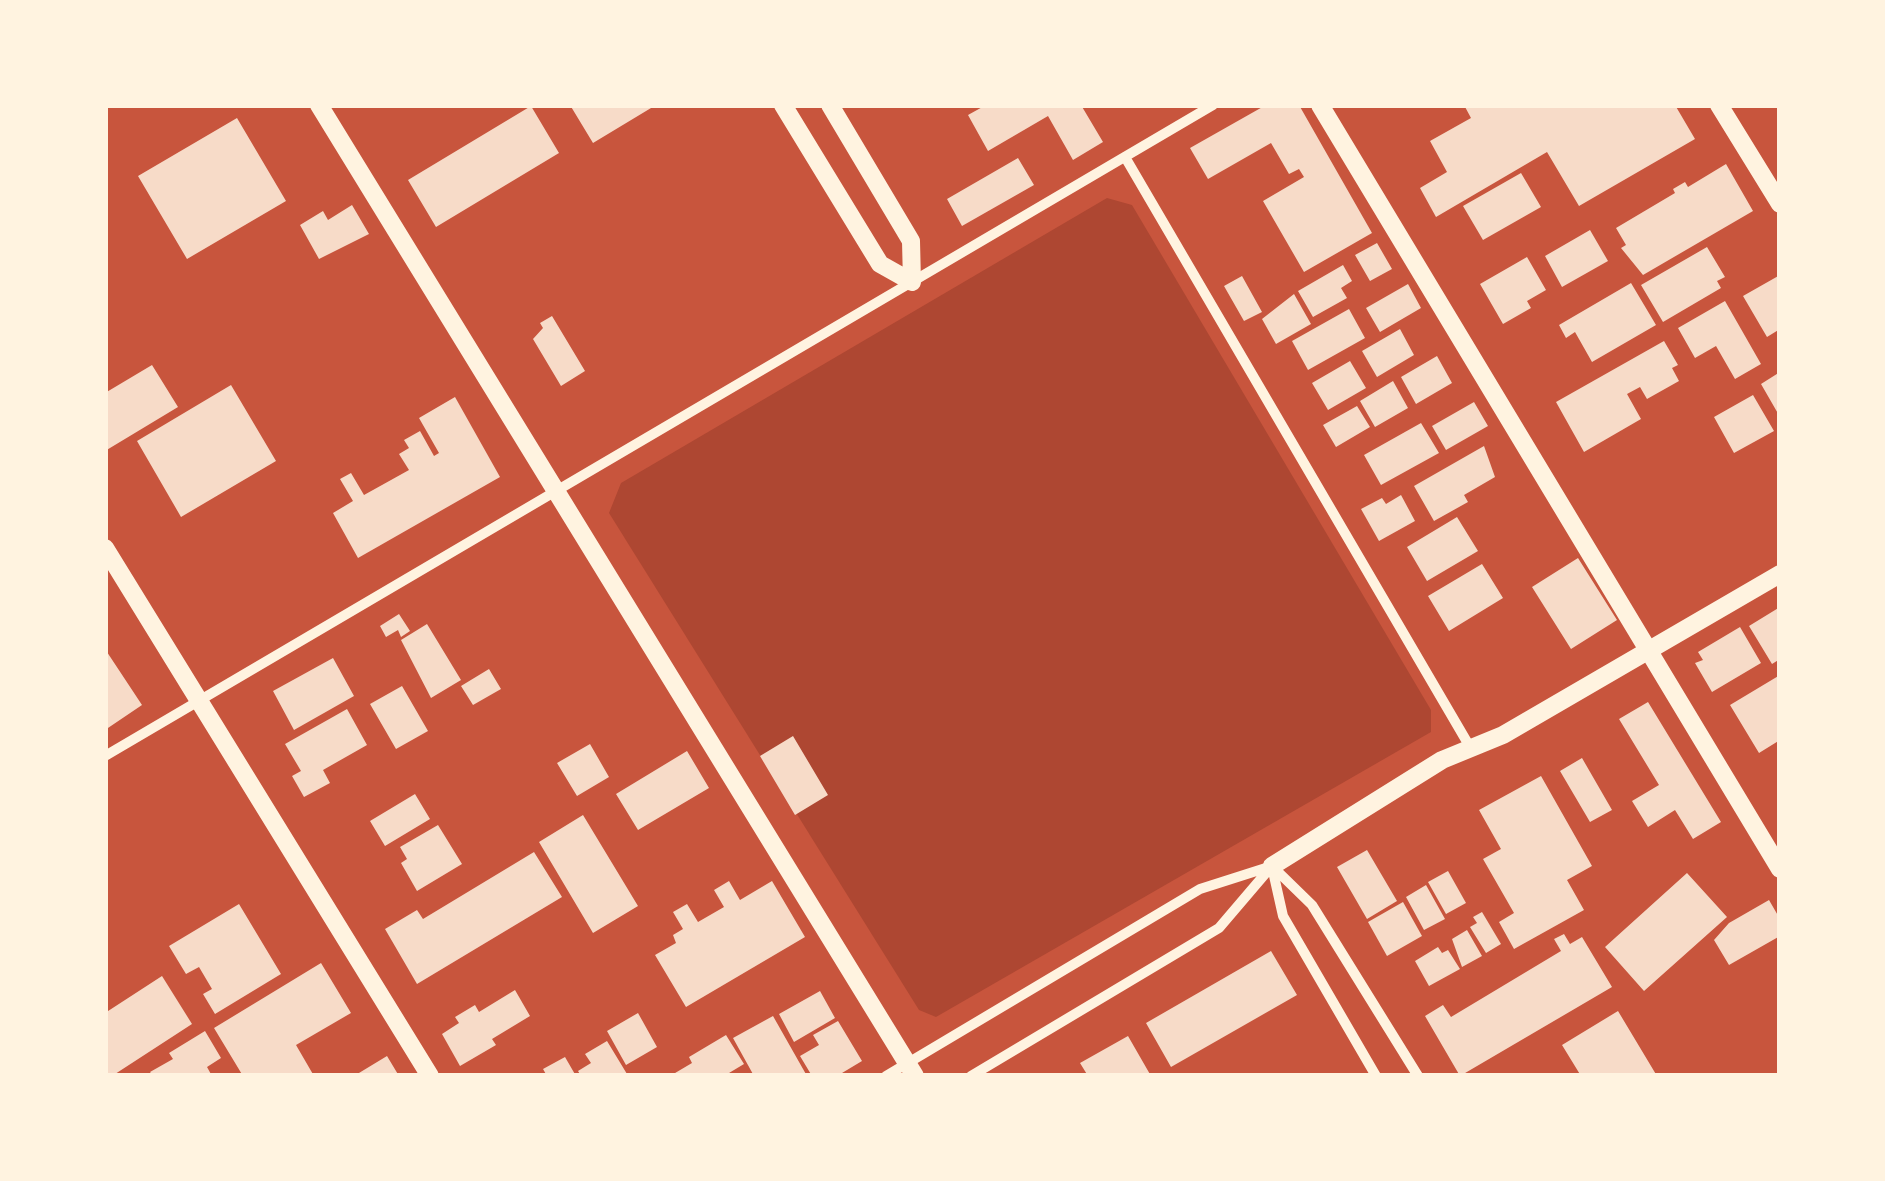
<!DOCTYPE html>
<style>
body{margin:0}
#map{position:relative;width:1885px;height:1181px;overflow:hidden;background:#c8553d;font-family:Mulish,sans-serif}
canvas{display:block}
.frame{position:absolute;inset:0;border:108px solid #fff3e0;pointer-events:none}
</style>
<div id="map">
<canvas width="1885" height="1181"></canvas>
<div class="frame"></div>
</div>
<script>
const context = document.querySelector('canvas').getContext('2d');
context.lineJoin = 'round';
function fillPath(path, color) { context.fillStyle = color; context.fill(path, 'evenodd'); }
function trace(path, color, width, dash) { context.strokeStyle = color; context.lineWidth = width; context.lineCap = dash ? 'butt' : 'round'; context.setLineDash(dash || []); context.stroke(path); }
const green = new Path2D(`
 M1107 198 1132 205 1431 710V732L936 1017 919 1010 609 513 621 483Z`);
const building = new Path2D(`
 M570 105H656L593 143Z
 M986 105H1081L1103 142 1073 160 1048 116 988 151 968 115Z
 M1266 105H1299L1372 233 1304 272 1263 201 1304 177 1299 169 1289 174 1271 143 1208 179 1190 148Z
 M1464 105H1675L1695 139 1579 206 1547 152 1436 217 1420 188 1447 172 1430 141 1471 118Z
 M531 106 559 153 436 227 408 180Z
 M237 118 286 201 187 259 138 176Z
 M1018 158 1034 185 962 226 947 199Z
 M1726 164 1753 211 1643 275 1621 248 1626 245 1616 228 1675 193 1673 189 1685 182 1688 187Z
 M1521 173 1541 207 1483 240 1463 206Z
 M352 205 369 234 319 259 300 225 323 211 328 220Z
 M1590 230 1608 261 1562 287 1545 256Z
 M1377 243 1392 269 1370 281 1355 255Z
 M1707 247 1725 277 1717 281 1721 288 1663 322 1641 285Z
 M1527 257 1546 290 1527 301 1531 308 1503 324 1480 284Z
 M1343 265 1352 281 1341 288 1347 298 1313 317 1298 291Z
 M1780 275V329L1767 337 1743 296Z
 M1242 276 1262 312 1244 321 1224 286Z
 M1631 283 1656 325 1592 362 1575 332 1566 338 1559 325Z
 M1408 284 1421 308 1380 332 1366 308Z
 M1294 294 1311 324 1276 344 1262 319Z
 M1725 301 1761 364 1735 379 1716 346 1695 358 1678 328Z
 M1349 309 1365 338 1308 370 1292 341Z
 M552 316 585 371 561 386 533 339 543 328 540 323Z
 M1400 329 1414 355 1377 377 1362 351Z
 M1664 341 1678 365 1672 368 1679 381 1647 399 1640 387 1627 394 1641 419 1584 452 1556 402Z
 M1437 356 1452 383 1416 404 1401 377Z
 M1350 361 1366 388 1328 410 1312 383Z
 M152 365 178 407 105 451V393Z
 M1780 372V417L1761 384Z
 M1393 381 1408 408 1375 427 1360 401Z
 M231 385 276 461 181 517 137 441Z
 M1753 395 1774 431 1734 453 1714 417Z
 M455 397 500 477 358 558 333 513 353 501 340 479 351 473 364 495 409 470 399 454 409 448 404 440 420 431 434 456 439 453 419 418Z
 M1474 402 1488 426 1446 450 1432 426Z
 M1357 406 1370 427 1336 447 1323 425Z
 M1421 423 1439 453 1381 485 1364 455Z
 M1484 446 1495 477 1464 495 1468 502 1434 521 1414 486Z
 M1401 495 1415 521 1379 541 1361 509 1382 498 1386 504Z
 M1457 517 1478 551 1427 581 1407 547Z
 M1578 558 1617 620 1571 649 1532 587Z
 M1482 564 1503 598 1449 631 1428 596Z
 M1780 607V659L1772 664 1749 626Z
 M399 614 410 631 401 637 398 630 386 637 380 626Z
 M427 624 461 680 431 698 401 640Z
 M1740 627 1761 663 1712 692 1695 663 1703 660 1698 652Z
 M105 649 142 705 105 730Z
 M333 658 354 696 294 730 273 691Z
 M489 669 501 689 473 705 461 686Z
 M1780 675V740L1759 753 1730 705Z
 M402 686 428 731 396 749 370 704Z
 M1648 702 1721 822 1693 839 1675 810 1648 827 1632 801 1659 785 1619 719Z
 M347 709 367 745 323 770 330 783 304 797 292 776 301 771 285 744Z
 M793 736 828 795 795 815 760 756Z
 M590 744 609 777 577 796 557 763Z
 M687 751 709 788 638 830 616 794Z
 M1582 758 1612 810 1590 822 1560 771Z
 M1541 776 1592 866 1567 880 1584 910 1514 949 1499 922 1514 913 1483 859 1501 849 1479 810Z
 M415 794 430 819 385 846 370 821Z
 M583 815 638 906 593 933 539 842Z
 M438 825 462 864 417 891 401 863 407 859 400 847Z
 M1367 850 1397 901 1367 919 1337 867Z
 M534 852 562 897 417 984 385 929 417 910 423 919Z
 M1448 871 1466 903 1446 914 1428 882Z
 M1687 873 1727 917 1644 991 1605 947Z
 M729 881 740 900 772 881 805 937 686 1007 655 955 676 943 673 935 683 929 673 912 687 904 698 922 724 907 714 890Z
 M1426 885 1445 919 1424 930 1406 897Z
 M1769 900 1780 919V936L1729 965 1714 940 1729 923Z
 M1403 902 1422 936 1387 956 1368 922Z
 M239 904 281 974 215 1014 203 994 212 989 199 967 186 974 169 946Z
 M1482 912 1501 944 1486 953 1470 927 1477 923 1473 917Z
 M1467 930 1482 956 1462 967 1452 939Z
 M1564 934 1570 944 1582 937 1612 987 1460 1076 1425 1016 1443 1005 1451 1017 1561 951 1554 939Z
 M1438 947 1442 953 1448 950 1460 969 1429 986 1415 961Z
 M1271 951 1297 995 1171 1067 1146 1023Z
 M321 963 351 1013 296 1045 314 1076H243L214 1028Z
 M162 976 192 1024 112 1076H105V1013Z
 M515 990 530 1016 492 1039 496 1045 460 1066 442 1034 459 1023 455 1017 475 1005 479 1012Z
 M820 991 835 1018 794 1042 779 1014Z
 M1618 1011 1657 1076H1581L1562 1045Z
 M638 1013 657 1047 626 1065 607 1031Z
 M773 1016 807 1076H754L733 1038Z
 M838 1021 862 1061 837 1076H812L800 1056 819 1045 813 1035Z
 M205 1031 221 1058 207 1067 212 1076H153L150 1072 173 1059 169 1053Z
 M726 1035 744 1064 724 1076H670L692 1063 689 1057Z
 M1128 1036 1151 1076H1088L1080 1063Z
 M607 1041 627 1074 581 1076 578 1071 591 1063 585 1054Z
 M387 1056 399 1076H354Z
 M565 1057 576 1076H547L543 1069Z`);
const minor = new Path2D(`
 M1125 157 1470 747
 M105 756 1213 105
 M1272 866 1312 905 1418 1076
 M1272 867 1283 916 1376 1076
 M886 1076 1200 889 1272 866
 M971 1076 1219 928 1271 867`);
const tertiary = new Path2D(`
 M319 105 915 1076
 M783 105 880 264 912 282
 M830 105 911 241 912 282
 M1320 105 1780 869
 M1719 105 1780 204
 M105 548 430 1076
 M1272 866 1442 760 1503 735 1780 574`);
fillPath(green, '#ae4732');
fillPath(building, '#f7dbc8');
trace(minor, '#fff3e0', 10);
trace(tertiary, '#fff3e0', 18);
</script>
